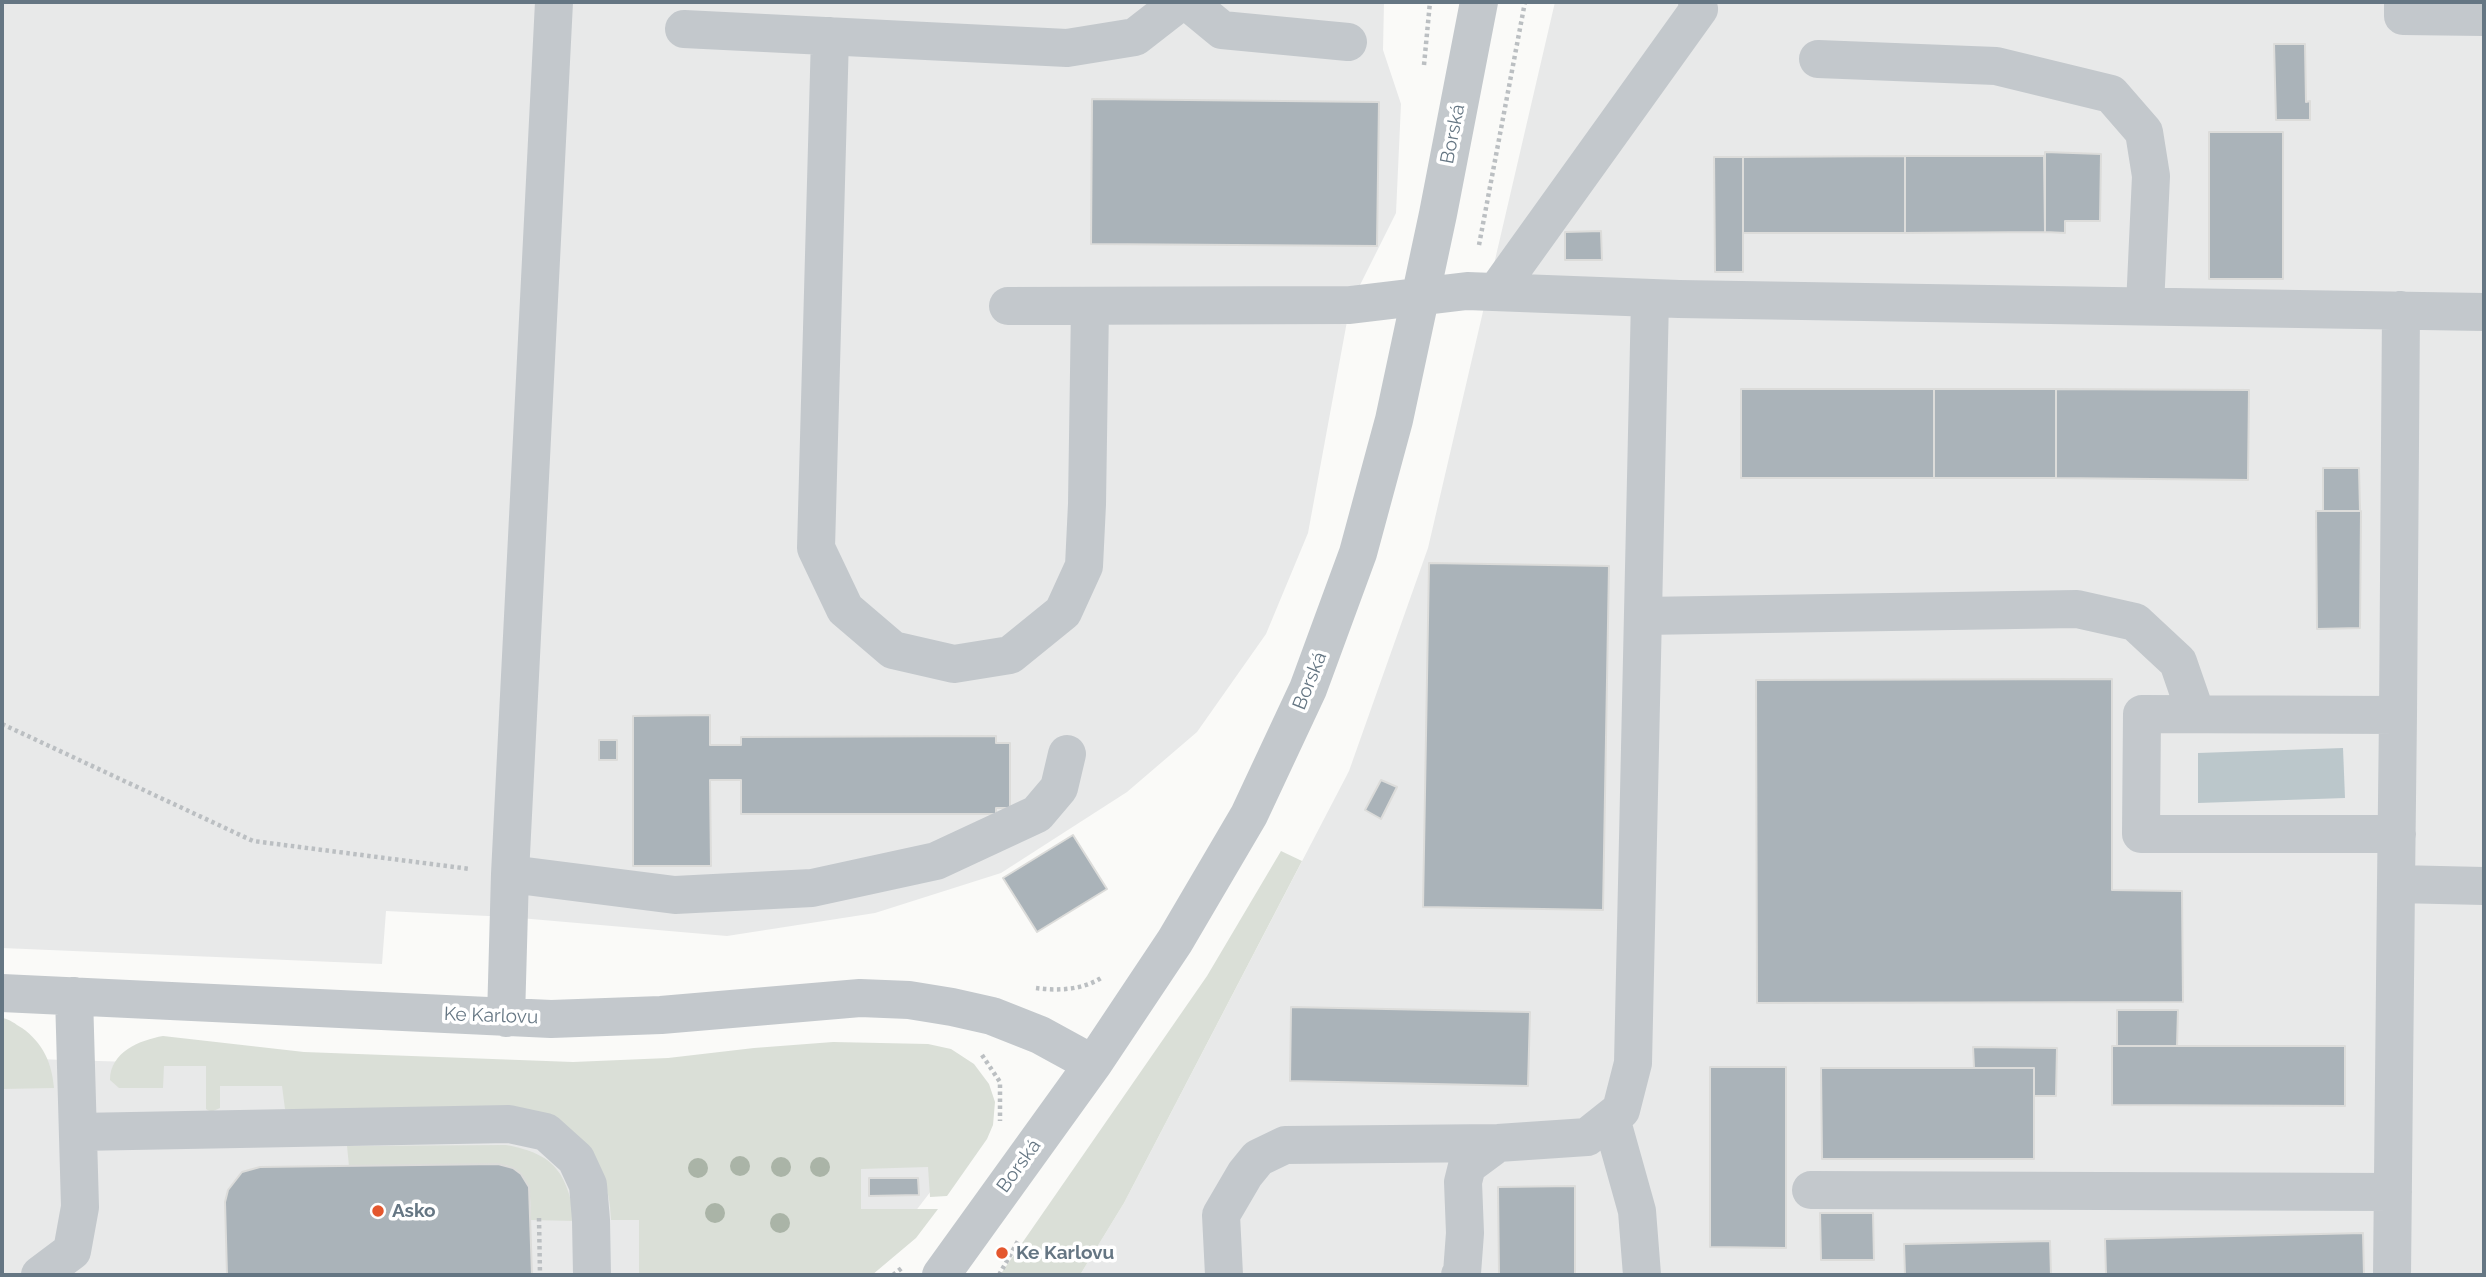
<!DOCTYPE html>
<meta charset="utf-8">
<style>
body{margin:0}
#map{position:relative;width:2486px;height:1277px;overflow:hidden;background:#fafaf8;font-family:Raleway,sans-serif}
canvas{display:block}
.frame{position:absolute;inset:0;border:4px solid #657683;pointer-events:none}
</style>
<div id="map">
<canvas width="2486" height="1277"></canvas>
<div class="frame"></div>
</div>
<script>
const context = document.querySelector('canvas').getContext('2d');
context.lineJoin = 'round';
function fillPath(path, color) { context.fillStyle = color; context.fill(path, 'evenodd'); }
function trace(path, color, width, dash) { context.strokeStyle = color; context.lineWidth = width; context.lineCap = dash ? 'butt' : 'round'; context.setLineDash(dash || []); context.stroke(path); }
function label(font, color, halo, rows, align = 'center') {
  context.font = font + ' Raleway,sans-serif'; context.lineWidth = 7; context.setLineDash([]); context.textBaseline = 'middle'; context.strokeStyle = halo; context.fillStyle = color; for (const [text, x, y, turn = 0] of rows) {
    context.save(); context.translate(x, y); context.rotate((+turn || 0) * Math.PI / 180); context.textAlign = isNaN(turn) ? turn : align; if (halo) context.strokeText(text, 0, 0); context.fillText(text, 0, 0); context.restore();
  }
}
const built = new Path2D(`
 M2 2H1384L1383 50 1401 104 1396 213 1350 305 1308 533 1266 634 1197 732 1127 792 1001 873 875 913 727 936 508 917 386 911 382 964 2 948Z
 M1555 2H2484V1275H1080L1124 1203 1349 771 1428 548Z
 M2 1058 937 1087 941 1178 885 1251 856 1275H2Z`);
const green = new Path2D(`
 M1281 851 1302 861 1124 1203 1080 1275H1000L1207 976Z
 M2 1018C10 1019 15 1024 22 1028 43 1043 52 1063 54 1088L2 1089Z
 M163 1036 304 1052 573 1062 668 1058 754 1048 833 1042 928 1044 951 1049 974 1064 989 1084 995 1102 993 1125 987 1139 947 1196 930 1197 928 1167 861 1169V1209H938L916 1238 872 1275H639V1220H611C610 1183 599 1169 581 1139L285 1109 282 1086H220V1108L211 1112 206 1109V1066H164L163 1088H119L110 1080C110 1052 140 1040 163 1036Z
 M506 1145C556 1154 566 1173 576 1221L531 1220C531 1197 531 1175 506 1165L349 1166 347 1146Z`);
const water = new Path2D(`
 M2343 748 2345 798 2198 803V753Z`);
const building = new Path2D(`
 M2274 44H2305L2306 102 2310 101V120H2276Z
 M1092 99 1379 102 1377 246 1091 244Z
 M2209 132H2283V279H2209Z
 M2045 152 2101 154 2100 221H2065V233L2045 232Z
 M1905 156V233H1743V157Z
 M1905 156H2044L2045 232 1905 233Z
 M1714 157H1743V272H1715Z
 M1601 231 1602 260H1565V232Z
 M1741 389H1934V478H1741Z
 M1934 389H2056V478H1934Z
 M2056 389 2249 390 2248 480 2056 478Z
 M2323 468H2359L2360 511H2323Z
 M2316 511H2361L2360 628 2317 629Z
 M1429 563 1609 566 1603 910 1423 907Z
 M2112 679V890L2182 891 2183 1002 1757 1003 1756 680Z
 M710 715V745H741V737L996 736V743H1010V808H996V814H741V780H710L711 866H633V716Z
 M599 740H617V760H599Z
 M1381 780 1397 787 1381 819 1365 810Z
 M1073 835 1107 889 1037 932 1003 878Z
 M1291 1007 1530 1012 1528 1086 1290 1081Z
 M2117 1010H2178L2177 1046H2117Z
 M2112 1046H2345V1106L2112 1105Z
 M1973 1047 2057 1048 2056 1096H2034V1068H1974Z
 M1710 1067H1786V1248L1710 1247Z
 M1821 1068H2034V1159H1822Z
 M498 1164 513 1168 521 1174 529 1187 532 1275H227L225 1202 228 1190 242 1172 260 1167Z
 M869 1178H918L919 1195 869 1196Z
 M1575 1186V1275H1499L1498 1187Z
 M1820 1213H1873L1874 1260H1821Z
 M2363 1233 2364 1275H2106L2105 1239Z
 M2050 1241 2051 1275H1905L1904 1244Z`);
const path = new Path2D(`
 M1424 65 1430 2
 M1479 245 1525 2
 M2 724 253 841 470 869
 M1036 988C1057 991 1082 990 1101 978
 M982 1055 1000 1082V1121
 M539 1218 540 1275
 M893 1275 903 1267
 M999 1275 1018 1241`);
const minor = new Path2D(`
 M1188 2 1222 30 1348 42
 M2403 2V16L2484 17
 M684 29 1067 48 1135 37 1180 2
 M830 36 816 548 845 609 893 650 954 664 1010 655 1063 612 1084 566 1087 504 1090 306
 M1818 59 1996 66 2111 94 2144 132 2151 176 2145 306
 M1496 292 1699 9 1697 2
 M1008 306 1350 305 1467 291 1679 299 2484 312
 M1643 616 2077 609 2135 622 2178 662 2196 714
 M2398 715 2401 310
 M510 874 675 895 812 888 936 861 1037 814 1059 788 1067 754
 M2396 884 2398 715 2142 714 2141 834H2397
 M2 993 551 1019 661 1015 860 998 909 1000 952 1007 992 1016 1040 1035 1093 1064
 M506 1018 510 874 554 2
 M1611 1118 1637 1211 1642 1275
 M78 1132 509 1124 546 1132 576 1159 588 1185 591 1220 592 1275
 M1811 1190 2393 1192
 M40 1275 72 1251 80 1207 74 996
 M941 1275 1093 1064 1175 941 1249 815 1308 689 1358 553 1394 420 1438 214 1479 2
 M1224 1275 1221 1215 1245 1174 1258 1158 1285 1145 1498 1143 1587 1137 1621 1110 1633 1063 1650 298
 M1460 1275 1462 1273 1465 1233 1463 1182 1467 1166 1498 1143
 M2392 1275 2396 884 2484 886`);
const trees = [
 [740,1166],
 [781,1167],
 [820,1167],
 [698,1168],
 [715,1213],
 [780,1223]
];
const markers = [
 [378,1211,7,"#e4572e"],
 [1002,1253,7,"#e4572e"]
];
const streetNames = [
 ["Borská",1453,134,-79],
 ["Borská",1310,681,-68],
 ["Ke Karlovu",491,1016,2],
 ["Borská",1019,1166,-54]
];
const poiNames = [
 ["Asko",392,1211],
 ["Ke Karlovu",1016,1253]
];
fillPath(built, '#e8e9e9');
fillPath(green, '#dadfd7');
fillPath(water, '#bbc7cb');
fillPath(building, '#aab3b9');
trace(building, '#dcdcda', 2);
trace(path, '#bbbfc2', 4.5, [3.5, 3.5]);
trace(minor, '#c3c8cc', 38);
context.fillStyle = '#aab4a7';
for (const [x, y] of trees) { context.beginPath(); context.arc(x, y, 10, 0, 2 * Math.PI); context.fill(); }
for (const [x, y, r, color] of markers) { const dot = new Path2D(); dot.arc(x, y, r, 0, 2 * Math.PI); context.fillStyle = color; context.fill(dot); trace(dot, '#fff', 2.5); }
label('19px', '#657683', '#fff', streetNames);
label('bold 19px', '#657683', '#fff', poiNames, 'left');
</script>
